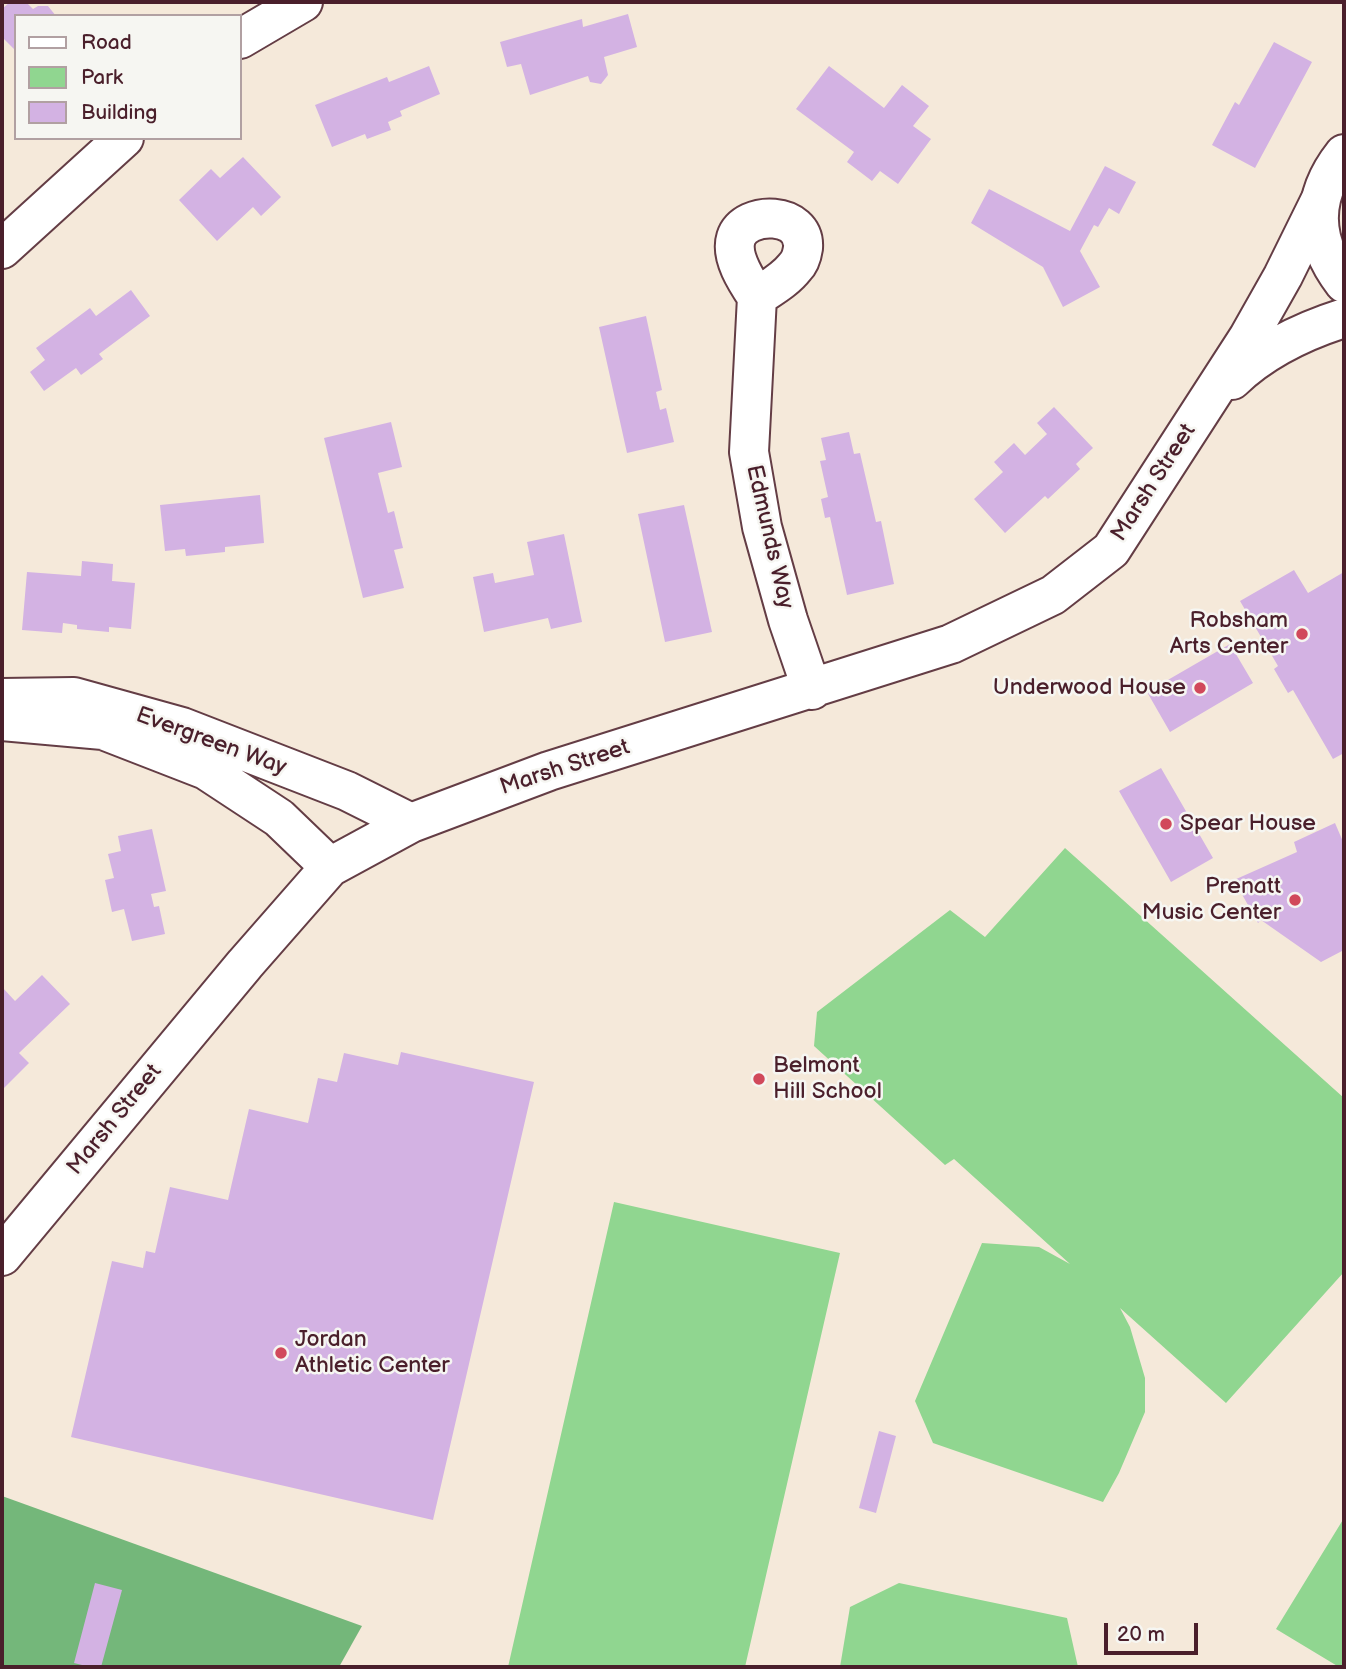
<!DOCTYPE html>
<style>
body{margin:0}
#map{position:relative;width:1346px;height:1669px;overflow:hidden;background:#f5e9da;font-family:"Balsamiq Sans",sans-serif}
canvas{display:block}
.frame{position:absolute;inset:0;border:4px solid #4a1f2b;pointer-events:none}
.legend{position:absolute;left:14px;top:14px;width:228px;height:126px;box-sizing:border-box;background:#f6f6f2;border:2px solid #b1a0a2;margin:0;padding:9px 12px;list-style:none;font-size:21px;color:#4a1f2b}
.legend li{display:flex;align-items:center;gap:14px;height:35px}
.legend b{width:35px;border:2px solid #b1a0a2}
.scale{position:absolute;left:1104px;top:1623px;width:94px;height:32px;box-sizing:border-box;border:4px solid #4a1f2b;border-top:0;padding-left:9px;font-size:21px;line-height:24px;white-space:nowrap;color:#4a1f2b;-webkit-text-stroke:5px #f6f6f2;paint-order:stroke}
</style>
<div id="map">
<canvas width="1346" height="1669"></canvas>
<div class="frame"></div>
<ul class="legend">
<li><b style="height:9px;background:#fff"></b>Road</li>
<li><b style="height:19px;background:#90d690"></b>Park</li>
<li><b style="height:19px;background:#d3b2e3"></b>Building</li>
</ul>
<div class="scale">20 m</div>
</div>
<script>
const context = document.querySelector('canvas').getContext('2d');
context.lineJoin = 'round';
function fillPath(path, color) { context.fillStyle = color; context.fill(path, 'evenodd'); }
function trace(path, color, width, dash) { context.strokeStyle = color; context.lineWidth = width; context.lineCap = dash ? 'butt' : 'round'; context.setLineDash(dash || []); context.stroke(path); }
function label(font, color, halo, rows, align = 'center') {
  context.font = font + ' "Balsamiq Sans",sans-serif'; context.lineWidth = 5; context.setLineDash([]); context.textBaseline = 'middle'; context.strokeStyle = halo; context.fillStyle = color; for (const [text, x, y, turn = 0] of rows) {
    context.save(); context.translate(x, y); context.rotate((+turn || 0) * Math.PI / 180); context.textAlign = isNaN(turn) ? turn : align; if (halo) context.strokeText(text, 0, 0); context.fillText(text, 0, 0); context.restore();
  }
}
const green = new Path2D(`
 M1065 848 1344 1098V1272L1226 1403 1120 1308 1130 1327 1145 1378V1412L1119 1473 1103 1502 933 1443 915 1401 982 1243 1039 1247 1070 1264 954 1159 945 1165 814 1046 817 1012 950 910 985 937Z
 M614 1202 840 1253 745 1667H508Z
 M1344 1518V1667H1339L1276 1629Z
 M899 1583 1067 1618 1078 1667H840L850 1607Z`);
const forest = new Path2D(`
 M2 1496 362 1626 339 1667H2Z`);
const building = new Path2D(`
 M10 2H26L33 9 38 6H48L56 16H16V51L2 37V9Z
 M628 14 637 47 604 57 608 75 601 84 590 82 588 76 530 95 521 64 507 67 500 42 582 19 583 27Z
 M1274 42 1312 62 1255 168 1212 145 1235 102 1239 105Z
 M429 66 440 94 400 111 402 116 388 122 391 130 367 139 365 134 332 147 315 105 387 77 389 82Z
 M829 66 884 108 902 85 929 106 913 126 931 139 898 184 880 171 872 181 847 162 854 152 796 109Z
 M243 157 281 197 261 216 253 207 217 241 179 200 211 169 220 178Z
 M1105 166 1136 182 1119 214 1109 208 1098 227 1094 225 1080 251 1100 287 1063 307 1043 267 971 223 989 189 1070 231Z
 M131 290 150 316 99 354 103 359 81 375 76 368 44 391 30 372 45 360 36 348 90 308 96 316Z
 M646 316 662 390 656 392 660 410 666 408 674 442 627 453 599 327Z
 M1054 407 1093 448 1076 464 1080 469 1048 499 1045 496 1005 533 974 499 1003 472 994 462 1014 443 1025 455 1047 434 1037 423Z
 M391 422 402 467 378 473 388 513 394 511 403 548 394 550 404 588 363 598 324 438Z
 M849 432 854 454 860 453 876 522 881 521 894 584 847 595 830 517 825 518 821 499 828 497 820 461 826 460 821 438Z
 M260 495 264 543 225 547V552L186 556 185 549 165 551 160 505Z
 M684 505 712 632 665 642 638 514Z
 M564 534 582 622 551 629 548 618 484 632 473 577 493 573 495 583 534 575 527 542Z
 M82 561 113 564 112 581 135 583 131 629 109 627V632L77 629V625L63 623 62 633 22 630 27 572 81 576Z
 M1294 570 1308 593 1344 572V753L1333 759 1293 690 1288 693 1274 669 1278 666 1240 601Z
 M1230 644 1253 683 1170 732 1147 692Z
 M1161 768 1213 858 1171 882 1119 791Z
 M1335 823 1344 844V956L1342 951 1321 962 1261 920 1258 923 1234 880 1297 852 1294 842Z
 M152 829 166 891 151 894 154 907 159 906 165 934 132 941 124 909 112 912 105 880 114 878 108 854 121 851 118 836Z
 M42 975 70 1004 19 1053 29 1063 2 1090V987L15 1001Z
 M401 1052 534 1082 433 1520 71 1437 112 1261 143 1268 146 1251 155 1253 170 1187 228 1200 249 1109 308 1123 318 1078 337 1082 344 1053 398 1065Z
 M879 1431 896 1436 876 1513 859 1508Z
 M95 1583 122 1590 101 1667H90L74 1663Z`);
const minor = new Path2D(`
 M240 39 303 2
 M2 249 124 138
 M757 297C747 282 730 257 736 238 745 210 806 211 803 248 802 255 800 262 795 267 785 280 770 288 757 297L749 452 762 527 788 620 812 690
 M1232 380C1263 350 1303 331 1344 318
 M2 698 74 697 182 727 347 791 411 823
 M2 721 103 730 206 770 279 818 330 867
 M2 1256 245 964 330 867 411 823 549 771 951 644 1053 595 1111 550 1248 338 1283 276 1320 201`);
const major = new Path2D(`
 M1344 154C1310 197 1311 240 1344 283`);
const markers = [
 [1302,634,7,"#d1495b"],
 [1200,688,7,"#d1495b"],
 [1166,824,7,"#d1495b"],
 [1295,900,7,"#d1495b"],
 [759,1079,7,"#d1495b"],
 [281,1353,7,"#d1495b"]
];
const streetNames = [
 ["Marsh Street",1154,483,-57],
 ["Edmunds Way",769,537,77],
 ["Evergreen Way",211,742,20],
 ["Marsh Street",565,768,-18],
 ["Marsh Street",115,1120,-51]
];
const poiNames = [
 ["Robsham",1288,621],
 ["Arts Center",1288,647],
 ["Underwood House",1186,688],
 ["Spear House",1180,824,"left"],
 ["Prenatt",1281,887],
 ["Music Center",1281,913],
 ["Belmont",773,1066,"left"],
 ["Hill School",773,1092,"left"],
 ["Jordan",295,1340,"left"],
 ["Athletic Center",295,1366,"left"]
];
fillPath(green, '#90d690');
fillPath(forest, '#74b77a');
fillPath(building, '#d3b2e3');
trace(minor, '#643d45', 42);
trace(major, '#643d45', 42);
trace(minor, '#fff', 38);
trace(major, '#fff', 38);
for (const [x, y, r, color] of markers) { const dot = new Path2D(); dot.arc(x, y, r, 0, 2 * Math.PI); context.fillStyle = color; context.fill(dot); trace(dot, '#f6f6f2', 2.5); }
label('23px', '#4a1f2b', '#f6f6f2', streetNames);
label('23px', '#4a1f2b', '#f6f6f2', poiNames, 'right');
</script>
